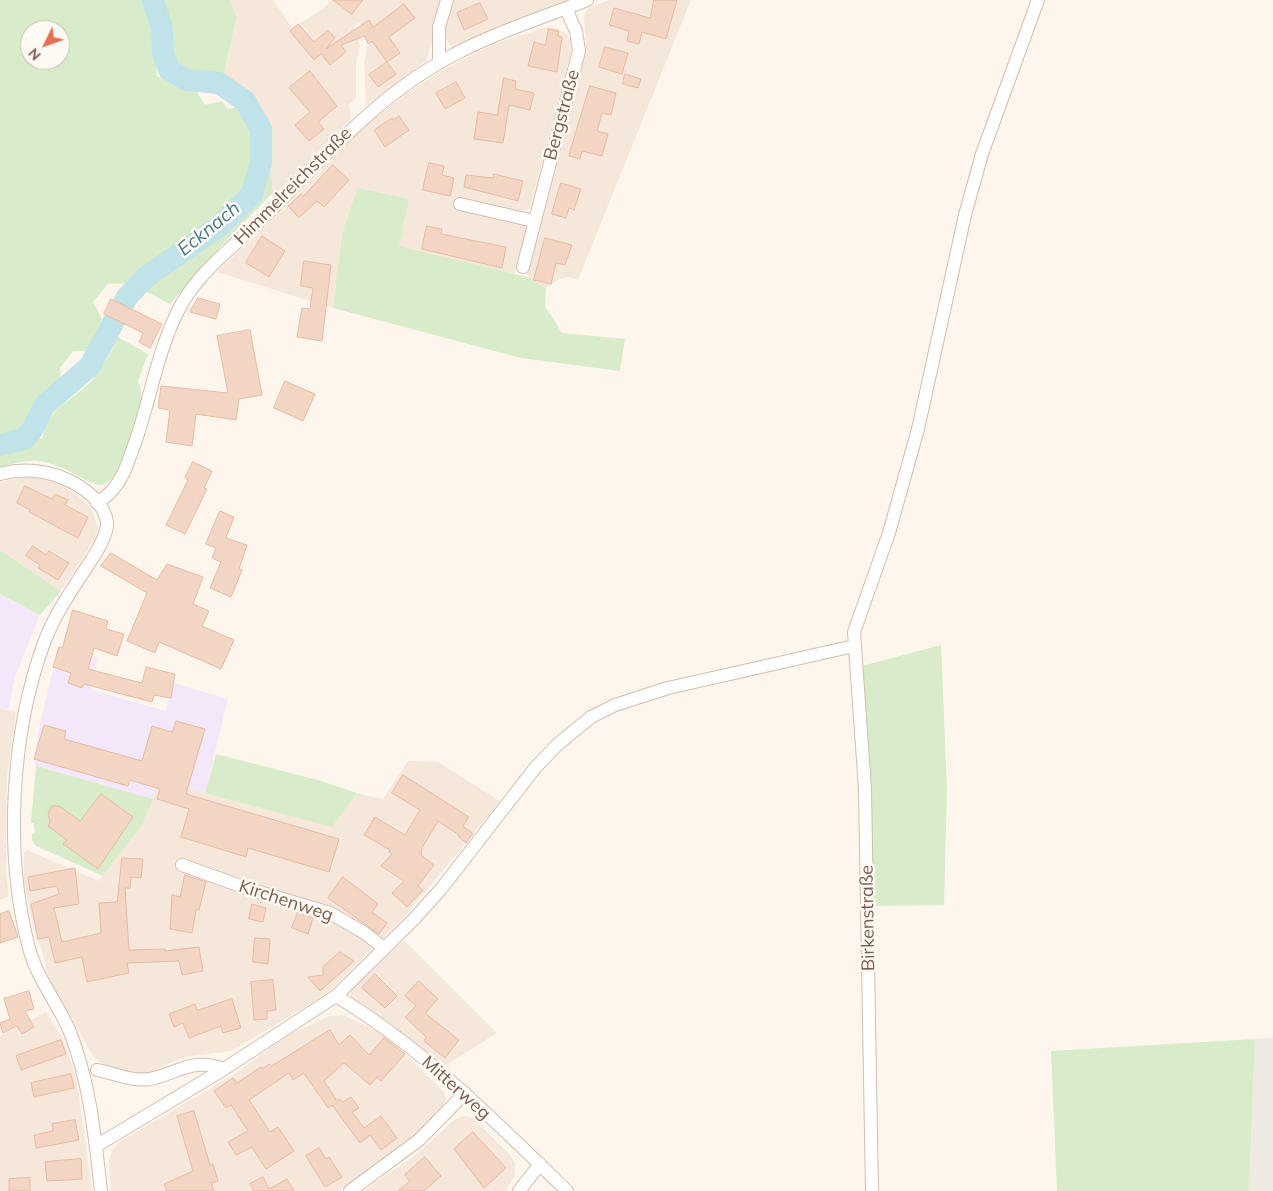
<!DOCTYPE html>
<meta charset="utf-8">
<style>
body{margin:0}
#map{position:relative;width:1273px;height:1191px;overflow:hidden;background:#fdf6ec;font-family:Mulish,sans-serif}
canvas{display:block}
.north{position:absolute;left:20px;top:20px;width:50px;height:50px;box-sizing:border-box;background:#fffaf3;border:1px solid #cabbb1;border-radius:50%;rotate:228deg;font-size:14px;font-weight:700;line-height:20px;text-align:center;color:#7a5c4d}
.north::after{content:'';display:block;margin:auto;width:18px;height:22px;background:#e76f51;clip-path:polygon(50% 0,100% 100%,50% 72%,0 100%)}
</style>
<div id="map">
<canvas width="1273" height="1191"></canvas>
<div class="north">N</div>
</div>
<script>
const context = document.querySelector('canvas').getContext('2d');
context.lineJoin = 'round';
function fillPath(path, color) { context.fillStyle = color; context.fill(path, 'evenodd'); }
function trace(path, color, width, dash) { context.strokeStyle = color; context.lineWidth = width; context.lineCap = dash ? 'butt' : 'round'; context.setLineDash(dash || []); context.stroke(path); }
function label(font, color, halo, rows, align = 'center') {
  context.font = font + ' Mulish,sans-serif'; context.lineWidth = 5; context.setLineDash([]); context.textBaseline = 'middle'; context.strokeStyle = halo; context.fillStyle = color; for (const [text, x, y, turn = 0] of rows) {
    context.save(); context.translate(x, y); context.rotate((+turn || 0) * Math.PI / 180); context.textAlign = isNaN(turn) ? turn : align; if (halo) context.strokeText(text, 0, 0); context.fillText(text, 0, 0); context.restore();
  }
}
const residential = new Path2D(`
 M229 0H273L292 28 323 9 331 0H442L427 60 366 106 364 64 368 44 359 22 354 26 360 46 356 65V98L349 104 351 119 279 191 273 193 266 127 261 109 250 96 223 76 237 17Z
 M453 0H570L458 47 452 48 446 38 445 28Z
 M609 0H691L578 280 568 277 558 280 546 288 527 277 583 63 586 48 584 16 589 8Z
 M548 27 558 29 567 34 570 41 571 53 530 208 523 212 461 199 459 208 524 225 527 229 514 274 399 246 357 188 342 234 333 308 217 272 286 207 366 125 406 94 443 70 496 43Z
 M20 478H36L58 483 76 494 89 506 94 515 98 529 92 543 61 591 0 550V482Z
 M0 708 16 712 7 777 6 871 9 896 0 900Z
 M408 761 438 762 500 801 405 916 325 995 231 1051 184 1057 150 1072 140 1074 111 1068 94 1058 49 979 42 950 36 938 24 884V853L27 850 99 881 142 825 158 780 332 826 357 793 383 799Z
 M404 940 497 1033 443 1067 392 1026 353 1002 351 996V989Z
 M46 1012 63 1039 72 1066 78 1088 92 1191H0V1036Z
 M343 1015 386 1035 444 1092 446 1099 442 1110 412 1137 339 1191H111L109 1160 113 1149 119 1142 235 1074 285 1037 329 1016Z
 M465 1116 473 1118 509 1154 515 1163V1174L506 1191H364L418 1153 455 1119Z`);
const industrial = new Path2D(`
 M1273 1038V1191H1249L1255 1039Z`);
const education = new Path2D(`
 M0 594 40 615 15 677 9 709 0 708Z
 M58 647 98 657 91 690 166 711 174 683 228 699 205 793 159 780 153 799 36 766 34 760 40 724Z`);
const green = new Path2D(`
 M0 0H145L154 35 157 76 183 89H195L205 105 222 101 228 109 239 107 261 109 266 127 273 193 218 249 170 304 130 283 108 284 93 302 102 319 88 351H73L60 368 61 378 66 379 39 402 28 432 42 439C51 403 72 403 94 378 104 366 111 351 118 337L148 354 138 381C147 400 137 418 131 437 103 523 92 468 38 461 27 460 12 464 0 467ZM30 30H60V60H30Z
 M161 0H229L237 17 223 76 190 72 177 62 171 47 169 24Z
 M357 188 409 199 399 246 527 277 546 288 545 306 562 333 625 339 620 371 521 358 333 308 342 234Z
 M0 550 61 591 40 615 0 594Z
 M941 645 947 790 944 905 873 906 862 666Z
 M216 754 318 780 357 793 332 827 205 793Z
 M36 766 153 799 142 825 103 876 36 846 32 840V834L35 833 34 823H31Z
 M1255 1039 1249 1191H1057L1051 1051Z`);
const river = new Path2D(`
 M0 445 24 439 32 430 45 405 90 366 127 297 146 277 218 227 252 194 261 162V129L245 101 219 83 187 80 169 70 163 53 162 29 153 0`);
const building = new Path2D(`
 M333 0H363L352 14Z
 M654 0H677L666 39 642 32 639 44 627 41 629 31 609 25 614 8 650 18Z
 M480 3 488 19 464 30 457 13Z
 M404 4 415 18 389 37 400 53 387 62 372 41 368 44 365 36 341 45 346 52 330 65 321 54 314 60 290 31 298 24 314 42 328 30 335 38 326 49 369 20 373 27Z
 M549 29 559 31 558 36 562 37 557 72 528 66 534 42 545 45Z
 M605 47 628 53 622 74 599 67Z
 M387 62 396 74 378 87 369 75Z
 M310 71 337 106 318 122 324 129 309 141 295 125 310 112 289 88Z
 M625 74 641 79 638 88 623 84Z
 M504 78 516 81 515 89 534 93 530 110 509 105 503 143 474 139 478 112 497 115Z
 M456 82 465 98 445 109 436 93Z
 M590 86 616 93 611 115 602 113 597 131 608 134 602 156 582 151 580 159 569 156Z
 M399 116 409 130 385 147 374 130 392 118 393 120Z
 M429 163 444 166 442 175 454 178 450 196 423 190Z
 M333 165 349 180 324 207 317 201 299 218 288 206 301 194 303 196Z
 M494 174 523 181 518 201 464 187 466 175 493 178Z
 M561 183 581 189 574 210 569 208 566 218 552 214Z
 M427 226 442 229 441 234 506 247 502 268 422 249Z
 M262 236 285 251 269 277 246 263Z
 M545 238 572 245 565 265 556 263 551 284 534 280Z
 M304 261 331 265 322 341 297 337 302 308 310 309 313 288 301 286Z
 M198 298 220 304 216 319 190 312Z
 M111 299 162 324 150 348 139 342 143 333 104 314Z
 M250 330 262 395 239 399 236 420 196 414 192 446 166 442 170 410 158 408 161 386 228 393 217 336Z
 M285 381 315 394 303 421 274 408Z
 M193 462 212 471 204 488 207 489 185 534 166 525 188 480 185 478Z
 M25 486 52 499 55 494 68 500 65 505 88 517 78 538 29 512 30 510 17 503Z
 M220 511 234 517 226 538 247 545 239 569 242 570 231 597 210 588 221 562 212 558 216 548 206 544Z
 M33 546 46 555 49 551 69 563 58 580 38 568 40 565 26 556Z
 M111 553 157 580 167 564 203 577 193 604 209 611 202 626 234 640 221 669 159 642 155 653 127 641 147 593 101 566Z
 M73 610 108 621 106 629 124 634 117 656 94 648 88 669 142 683 146 667 175 674 171 698 154 695 152 702 84 684 82 688 68 683 71 673 53 667 59 647 62 648Z
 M176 721 205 729 186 794 339 839 329 872 248 848 246 857 181 837 189 809 157 799 160 789 130 780 128 786 34 759 44 725 66 731 64 739 142 761 152 726 172 732Z
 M403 775 469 817 463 826 473 834 466 843 458 836 459 835 438 821 422 848 421 855 434 865 418 886 423 890 407 907 392 893 404 881 381 866 392 854 389 852 390 850 364 835 375 817 405 835 420 810 392 793Z
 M101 794 133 817 98 869 63 844 67 840 48 826 50 822 48 813 52 806H59L80 821Z
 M122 858 143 859 141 878 131 877 130 888H125L129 950 165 949V951L199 947 203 971 182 975 179 961 127 963 129 973 87 982 82 957 55 963 49 937 38 939 31 904 59 894 57 886 30 891 28 877 75 868 79 904 54 908 62 942 101 933 99 903 117 902Z
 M185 875 206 882 199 910H196L192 933 170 929 172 895 180 897Z
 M343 877 378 904 372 912 387 923 379 934 328 898Z
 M252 904 266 908 263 922 249 919Z
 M9 911 18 937 0 943V914Z
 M298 912 313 918 308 934 292 928Z
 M255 938 270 939 268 964 253 962Z
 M340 952 354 961 320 991 308 977 323 975V967Z
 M375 974 397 996 385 1008 362 988Z
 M273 980 276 1010 267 1011V1019L254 1020 251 982Z
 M419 981 438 999 425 1013 459 1040 445 1058 424 1041 426 1037 405 1017 416 1006 405 996Z
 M29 991 34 1009 25 1011 34 1027 22 1034 17 1026 3 1033 0 1023 10 1019 4 999Z
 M232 999 241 1028 223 1033 221 1026 189 1038 183 1023 174 1027 169 1014 195 1004 197 1010Z
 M330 1030 339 1045 350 1035 369 1055 384 1038 405 1054 381 1081 377 1077 370 1085 344 1063 324 1081 337 1101 340 1099 343 1102 351 1097 359 1108 352 1112 364 1128 381 1116 397 1138 381 1150 370 1135 360 1143 332 1105 328 1108 304 1073 293 1080 289 1073 249 1100 270 1132 278 1127 294 1151 266 1169 252 1147 236 1155 228 1142 248 1131 231 1105 226 1108 214 1091 233 1078 237 1083 261 1067 262 1069 269 1064 271 1066Z
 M61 1040 66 1054 21 1070 16 1056Z
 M71 1074 74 1088 34 1097 31 1083Z
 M194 1111 210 1165 213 1164 218 1181 211 1183 214 1191H167L164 1184 193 1171 177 1116Z
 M75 1120 79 1140 36 1148 34 1135 53 1131 52 1124Z
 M473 1132 506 1168 484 1188 454 1149Z
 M319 1148 326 1159 329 1157 342 1177 325 1187 306 1156Z
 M425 1157 441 1176 424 1191H398L410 1181 405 1175Z
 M81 1159 82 1179 47 1181 45 1162Z
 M263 1177 269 1189 287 1179 294 1191H254L250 1184Z
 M30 1178V1191H9V1179Z`);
const minor = new Path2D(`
 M439 63V27L447 0
 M460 204 534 221
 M523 267 579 51 576 31 566 9
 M0 474C11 471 23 470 35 471 61 473 102 492 107 522 108 532 101 543 97 551 79 580 56 610 44 643 11 733 4 854 29 948 37 979 58 1003 70 1032 90 1083 95 1137 101 1191
 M97 503C103 499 110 494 114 488 125 475 130 456 136 440 150 399 157 355 176 315 194 275 230 250 261 220 324 158 380 91 461 51 501 30 545 17 587 0
 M182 865 249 889 330 913 363 932 384 948
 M336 996C423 1048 495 1121 567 1191
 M97 1070C115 1073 132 1082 150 1079 179 1073 192 1057 224 1069
 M96 1146 224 1069 336 996 414 919 441 889 535 768 557 745 591 717 615 705 668 688 854 646
 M350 1191 419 1140 465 1093
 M519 1191 540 1164
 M872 1191 865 789 854 632 889 533 918 429 965 215 982 154 1038 0`);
const streetNames = [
 ["Bergstraße",562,115,-75],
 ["Himmelreichstraße",293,186,-45],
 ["Kirchenweg",286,901,18],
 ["Birkenstraße",868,918,-91],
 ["Mitterweg",456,1088,42]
];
const waterNames = [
 ["Ecknach",209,229,-39]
];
fillPath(residential, '#f5e8da');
fillPath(industrial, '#efe9e4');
fillPath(education, '#f3e8fa');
fillPath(green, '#d8ecc9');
trace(river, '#bfe3e8', 22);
fillPath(building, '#f3d5c3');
trace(building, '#e6bba3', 1);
trace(minor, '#d1beb0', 14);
trace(minor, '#fff', 12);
label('18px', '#7a5c4d', '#fffaf3', streetNames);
label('italic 19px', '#437c86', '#fffaf3', waterNames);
</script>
